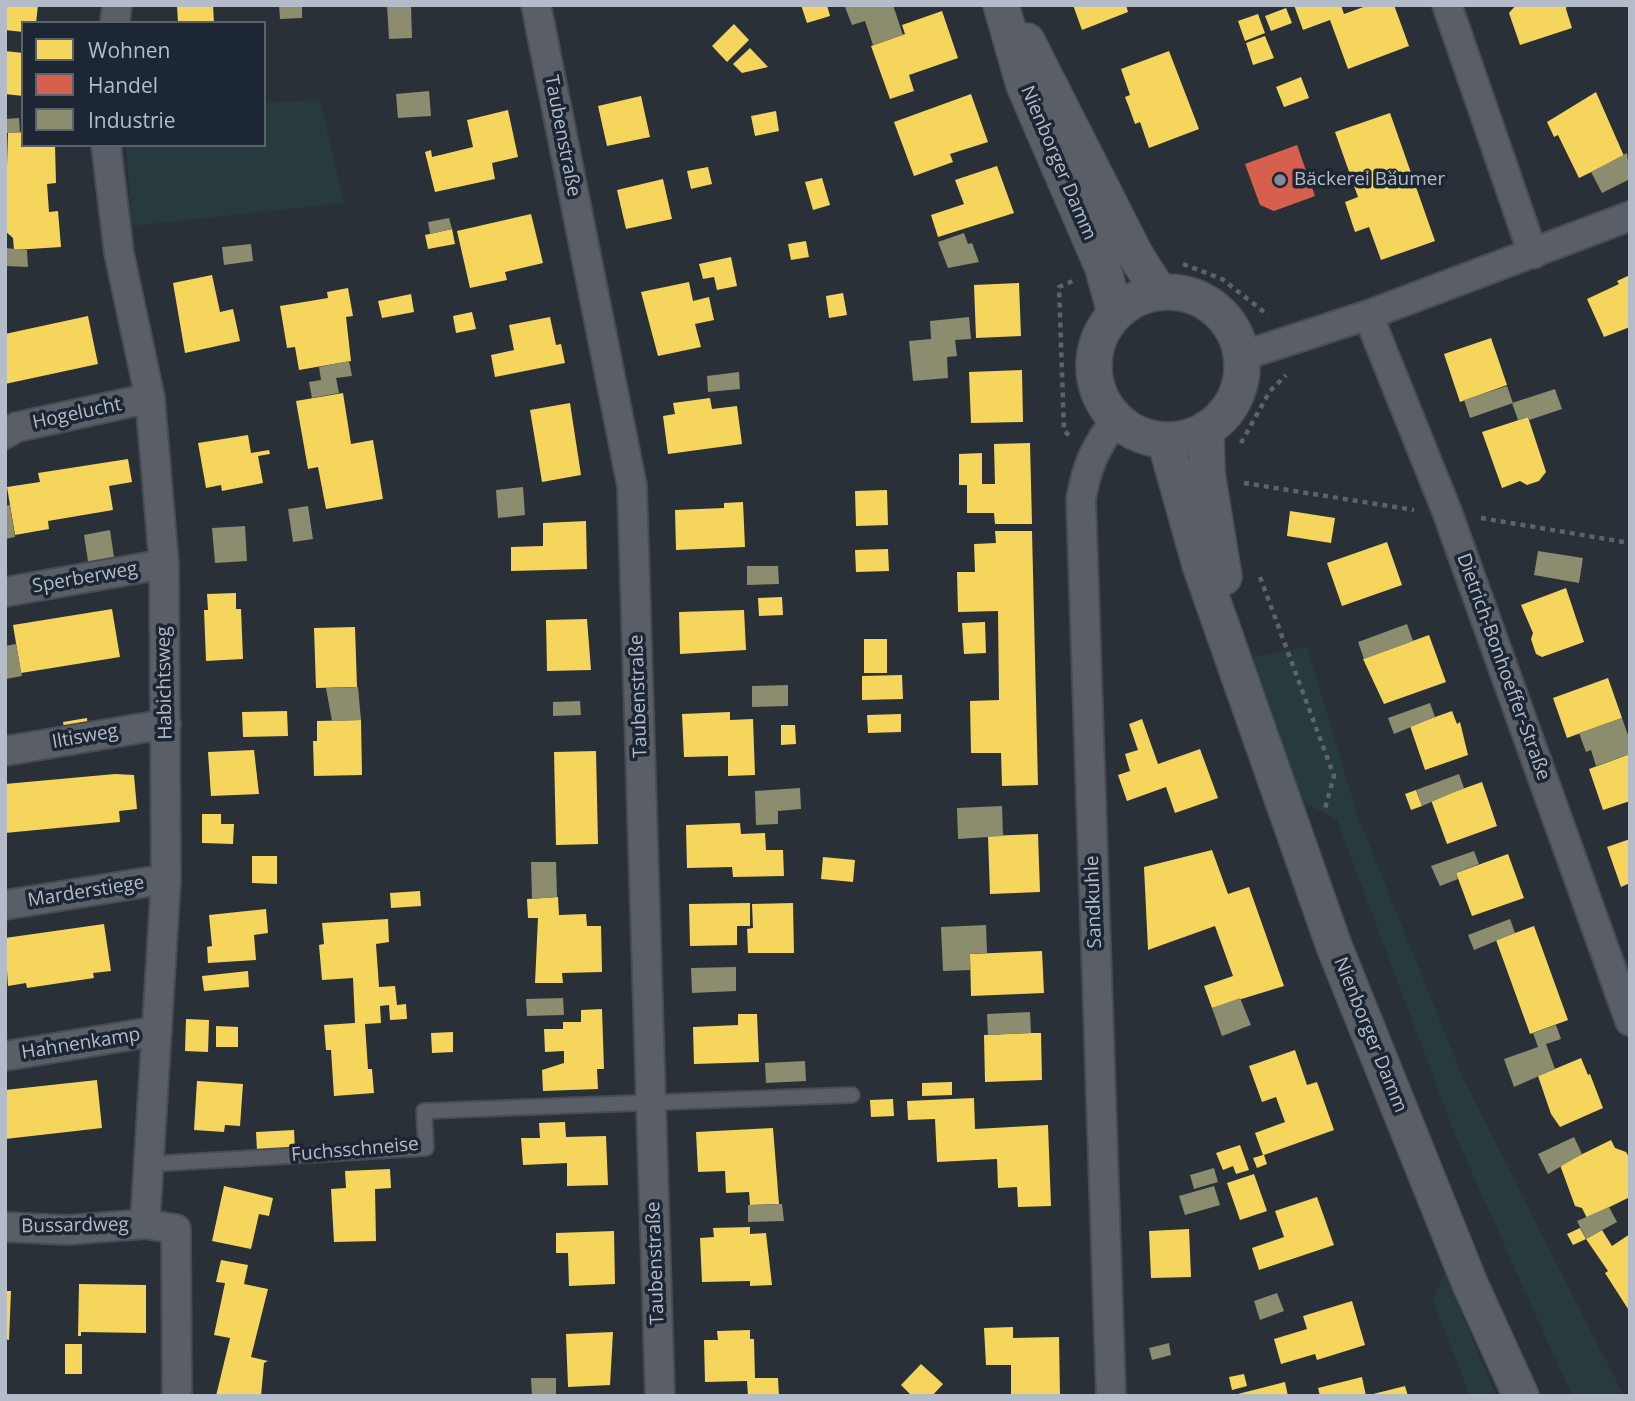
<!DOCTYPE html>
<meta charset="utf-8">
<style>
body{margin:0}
#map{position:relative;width:1635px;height:1401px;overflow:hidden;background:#2a3038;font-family:"Open Sans",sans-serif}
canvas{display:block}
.frame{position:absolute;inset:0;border:7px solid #b4bcc9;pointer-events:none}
.legend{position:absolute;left:21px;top:21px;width:245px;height:126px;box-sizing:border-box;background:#1d2633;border:2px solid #59626f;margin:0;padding:9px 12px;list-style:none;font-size:21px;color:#b4bcc9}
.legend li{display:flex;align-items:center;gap:14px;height:35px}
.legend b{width:35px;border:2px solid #59626f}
</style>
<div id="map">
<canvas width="1635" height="1401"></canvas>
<div class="frame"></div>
<ul class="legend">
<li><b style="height:19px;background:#f6d55c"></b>Wohnen</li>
<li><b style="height:19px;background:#d6604d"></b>Handel</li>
<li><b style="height:19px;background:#8c8c6e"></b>Industrie</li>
</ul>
</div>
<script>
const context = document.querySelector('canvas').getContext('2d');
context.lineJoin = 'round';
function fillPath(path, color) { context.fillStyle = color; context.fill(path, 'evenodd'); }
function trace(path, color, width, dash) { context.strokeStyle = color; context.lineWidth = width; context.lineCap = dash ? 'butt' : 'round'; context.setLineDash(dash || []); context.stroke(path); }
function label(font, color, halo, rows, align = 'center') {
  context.font = font + ' "Open Sans",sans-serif'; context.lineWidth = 7; context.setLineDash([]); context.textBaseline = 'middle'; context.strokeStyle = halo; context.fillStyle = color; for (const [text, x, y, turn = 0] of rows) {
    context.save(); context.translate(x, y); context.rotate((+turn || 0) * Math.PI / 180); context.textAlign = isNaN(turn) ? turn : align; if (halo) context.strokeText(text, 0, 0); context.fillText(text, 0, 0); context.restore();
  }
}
const green = new Path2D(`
 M320 100 344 203 132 226 126 145H264V103Z
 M1307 647 1357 814 1463 1078 1624 1396H1572L1456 1137 1337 820 1302 801 1243 659Z
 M1445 1273 1496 1396H1470L1433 1300Z`);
const homes = new Path2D(`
 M5 5H38L36 23H23V32L5 30Z
 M177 5H213L214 23H178Z
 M801 5H827L830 16 807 23Z
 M1073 5H1126L1128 12 1082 30Z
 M1294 5H1341L1344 14 1369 5H1394L1409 46 1348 69 1330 20 1303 30Z
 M1516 5H1567L1566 9 1572 28 1520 45 1509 13Z
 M1286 8 1292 23 1271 31 1265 16Z
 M942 11 958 58 909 75 914 91 890 99 871 46 905 34 902 25Z
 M1258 14 1265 33 1245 41 1238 21Z
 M734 24 749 40 727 62 712 46Z
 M1265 36 1274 58 1253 65 1246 43Z
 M750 48 768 67 742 73 733 64Z
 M5 51 23 53V96L5 94Z
 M1169 51 1199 129 1149 148 1140 122 1135 124 1130 110 1125 97 1130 95 1121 69Z
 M1301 77 1309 98 1284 107 1276 87Z
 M1596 92 1624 156 1579 178 1558 135 1554 137 1547 122Z
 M971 94 988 142 950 154 953 162 914 176 894 122Z
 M641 96 650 137 607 146 598 106Z
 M508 110 518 157 492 163 495 179 435 192 425 152 431 150 432 157 473 147 467 120Z
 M776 111 779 131 755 136 751 116Z
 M1390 113 1435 241 1381 260 1369 227 1355 232 1345 202 1358 197 1335 132Z
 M23 132V145H55L56 183 47 184 49 212 58 211 61 247 14 250 13 238 5 231 8 133Z
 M997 166 1014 213 938 237 931 215 964 204 955 180Z
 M708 167 712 184 691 189 687 171Z
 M822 178 830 205 813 210 805 182Z
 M663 179 672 219 626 229 617 190Z
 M531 214 543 263 505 272 507 280 470 288 457 231Z
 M452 229 455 244 428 249 425 235Z
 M806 241 809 257 791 260 788 244Z
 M731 257 737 286 717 290 714 277 703 279 699 264Z
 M212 275 220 312 233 309 240 341 185 353 173 283Z
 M1630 275V327L1604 337 1587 299 1619 284 1617 281Z
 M689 282 693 301 709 297 714 320 695 324 701 347 658 356 641 292Z
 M1019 283 1021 336 976 338 974 285Z
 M348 288 353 316 346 317 351 361 299 370 295 347 287 348 280 306 328 298 327 292Z
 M843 293 847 315 829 318 826 296Z
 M411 294 414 312 382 318 378 301Z
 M472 312 476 329 456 333 453 316Z
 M88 316 98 364 5 384V334Z
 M550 317 556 345 561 344 565 363 495 377 491 355 514 350 509 325Z
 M1491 338 1507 385 1460 402 1444 354Z
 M1022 370 1023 422 971 423 969 372Z
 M343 393 351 444 373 440 383 499 326 509 318 467 308 469 296 401Z
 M710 398 712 409 737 406 742 444 668 454 663 416 675 414 673 403Z
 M570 403 581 475 542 482 530 410Z
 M1528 417 1546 472 1539 481 1527 485 1520 481 1502 488 1482 432Z
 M248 435 251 453 269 450 270 454 258 456 263 483 222 491 221 485 206 488 198 443Z
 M1030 443 1032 524H995L994 513H967V485H959V454L982 453V484H995L994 444Z
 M128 459 132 482 109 486 113 510 48 521 49 529 15 535 7 487 40 482 38 473Z
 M887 490 888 525 856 526 855 491Z
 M743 502 745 547 676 550 675 510 724 508V503Z
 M1290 511 1335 518 1331 543 1287 536Z
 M586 521 587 569 511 571V547L543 546V523Z
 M995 531H1032L1038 785 1002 786 1001 753H971L970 701 999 700 998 611 958 612 957 572H975L974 544 996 543Z
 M1387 542 1402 585 1342 606 1327 563Z
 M888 549 889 571 856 572 855 550Z
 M1566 588 1584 642 1542 657 1536 654 1531 639 1533 633 1521 605Z
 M236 593V609H241L243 659 206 661 204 610H208L207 594Z
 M782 597 783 615 759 616 758 598Z
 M112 609 120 657 21 673 13 625Z
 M744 610 746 650 680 654 679 612Z
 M587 619 591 670 547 671 546 620Z
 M985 622 986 653 964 654 962 623Z
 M355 627 357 687 316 688 314 628Z
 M1429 635 1446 682 1384 704 1363 659Z
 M864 639H887V673H864Z
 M902 675 903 699 862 700V676Z
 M1608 678 1622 718 1567 738 1553 698Z
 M287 711 288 736 243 737 242 712Z
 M1452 711 1457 724 1460 722 1468 755 1425 770 1410 726Z
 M730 712V720L753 719 755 775 728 776V756L684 757 682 714Z
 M901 714V732L868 733 867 715Z
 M87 718 88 729 65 733 63 722Z
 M1142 719 1158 764 1200 749 1218 798 1175 813 1166 787 1127 801 1118 775 1130 771 1125 754 1138 750 1129 724Z
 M361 720 362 775 314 776 313 741H317V721Z
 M781 725H795L796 744 781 745Z
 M254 750 259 794 211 796 208 752Z
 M596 751 598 844 556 845 554 752Z
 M1630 754V801L1603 810 1589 769Z
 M115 774 134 775 137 809 119 811 120 822 5 833V784Z
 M1482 782 1497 826 1447 844 1431 800Z
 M1416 790 1422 806 1411 810 1405 794Z
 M202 814H221V824H234L233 844 202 843Z
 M740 823 741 834 765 833 766 850H783L784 876 733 877 732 867 687 868 686 825Z
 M1038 834 1040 892 990 894 988 836Z
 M1630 839V883L1621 887 1607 847Z
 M1212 850 1228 894 1249 887 1284 986 1212 1008 1204 986 1233 976 1215 926 1148 950 1144 867Z
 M1508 854 1524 898 1472 916 1456 873Z
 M252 856H277V884L252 883Z
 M823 857 855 860 853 882 821 879Z
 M420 891 421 906 391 908 390 893Z
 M558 897 559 915 586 914 587 926H601L602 972 562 973 563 983H535L538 918H528L527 899Z
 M750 903V926H737V945L690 946 689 904Z
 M793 903 794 953H748L747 929 753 928 752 904Z
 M266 909 268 933 254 935 256 960 208 963 207 947 212 946 209 915Z
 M388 919 389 942 376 944 379 987 395 986 397 1005 406 1004 407 1019 390 1020 389 1005 380 1006 381 1023 365 1024 368 1069H372L374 1093 334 1096 331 1050H326L324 1025 355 1023 353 978 322 980 319 945 324 944 322 923Z
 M104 924 111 971 93 973 94 978 27 988 26 983 8 986 5 938Z
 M1534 926 1568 1020 1530 1034 1496 940Z
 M1042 951 1044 993 971 996 970 954Z
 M248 971 249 987 204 991 202 976Z
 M602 1009 604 1069H597L598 1089 543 1091 542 1070 564 1063V1051L545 1052 544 1029H563V1022H581V1010Z
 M738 1014H757L759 1062 694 1064 693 1027 738 1025Z
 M186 1019 209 1020 208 1052 185 1051Z
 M216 1026 238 1027V1047H216Z
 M453 1032V1052L432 1053 431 1033Z
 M1031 1033H1041L1042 1080 985 1082 984 1035Z
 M1295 1050 1307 1085 1317 1082 1334 1130 1264 1155 1267 1164 1257 1168 1253 1158 1263 1155 1255 1133 1285 1122 1276 1097 1262 1102 1249 1066Z
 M1581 1058 1588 1075 1590 1074 1603 1108 1560 1127 1551 1114 1538 1076Z
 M97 1080 102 1128 5 1139V1090Z
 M197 1081 243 1084 240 1126 225 1125 224 1132 194 1130Z
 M952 1082V1095L922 1096V1083Z
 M974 1098 975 1129 1048 1125 1051 1206 1018 1207 1017 1187 998 1188 997 1159 937 1162 935 1119 908 1120 907 1101Z
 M893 1099 894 1116 871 1117 870 1100Z
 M565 1122 566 1137 606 1136 608 1185 567 1186V1163L523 1165 521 1138H540L539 1123Z
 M773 1128 779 1204 750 1205 749 1192 726 1193 725 1171 698 1172 696 1132Z
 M294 1130 295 1150 257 1151 256 1132Z
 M1611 1140 1615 1148 1626 1152 1630 1159V1197L1587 1218 1582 1208 1575 1206 1560 1165Z
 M1240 1145 1249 1170 1236 1174 1233 1166 1223 1170 1216 1153Z
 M390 1169 391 1188 375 1189 376 1241 334 1242 331 1189 346 1188 345 1171Z
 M1254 1174 1267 1211 1240 1220 1227 1183Z
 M224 1186 273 1198 269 1216 259 1214 251 1249 212 1241Z
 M1317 1197 1334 1245 1259 1270 1252 1248 1284 1237 1275 1211Z
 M750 1227V1234L766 1233 772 1285 750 1286V1281L702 1282 700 1238 714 1237 713 1228Z
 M1580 1228 1586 1239 1602 1230 1612 1246 1630 1234 1628 1309 1605 1273 1608 1271 1586 1239 1573 1245 1567 1234Z
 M1189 1229 1191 1277 1151 1278 1149 1231Z
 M614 1231 615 1284 569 1286 568 1253H556V1233Z
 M221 1260 248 1265 244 1284 268 1289 251 1357 268 1361 264 1363 261 1396H216L230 1338 214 1335 225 1283 216 1282Z
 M79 1284 146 1285V1333L81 1332V1336H78Z
 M5 1291H11L9 1340 5 1339Z
 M1352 1301 1365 1345 1317 1360 1315 1354 1281 1364 1274 1339 1307 1329 1303 1316Z
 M1013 1327V1338L1059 1337 1060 1396H1011V1365H986L984 1328Z
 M750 1330V1339H754L755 1378H778L779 1396H748L747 1381 705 1382 704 1340H718L717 1331Z
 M613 1332 610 1385 568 1387 566 1334Z
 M65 1344H82V1374H65Z
 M921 1364 943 1384 932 1396H912L901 1385Z
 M1244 1374 1247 1386 1232 1390 1229 1377Z
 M1362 1377 1366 1396H1320L1318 1388Z
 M1285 1382 1288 1396H1234V1395Z
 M1405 1386 1408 1396H1369V1395Z`);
const shops = new Path2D(`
 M1297 145 1315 196 1274 211 1260 205 1245 164Z`);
const industry = new Path2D(`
 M279 5H302V18L280 19Z
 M387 5H411L412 38 389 39Z
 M849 5H893L903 35 873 45 865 21 852 25 845 7Z
 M429 91 431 116 398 118 396 94Z
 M19 118 20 133H5V119Z
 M1627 153 1630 179 1602 193 1591 172Z
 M449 218 452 229 430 234 428 222Z
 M964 233 968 244 972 243 979 262 948 268 938 242Z
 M251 244 253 261 224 265 222 247Z
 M5 248 27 250 28 267 5 266Z
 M969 317 971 339 955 340 957 356 947 357 948 378 913 381 909 341 931 339 930 321Z
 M349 361 352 376 336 378 339 393 312 398 309 382 321 380 319 367Z
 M739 372 740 389 708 392 707 376Z
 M1507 386 1513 403 1470 418 1464 400Z
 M1555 389 1562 409 1529 420 1528 417 1518 420 1512 403Z
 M523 487 525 515 498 518 496 490Z
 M10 505 15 537 5 539V506Z
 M308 506 313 539 293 542 288 509Z
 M245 526 247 561 215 563 212 528Z
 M110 530 115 564 89 568 84 535Z
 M1538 551 1583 558 1579 583 1534 575Z
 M747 566H778L779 584 747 585Z
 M1407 624 1413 641 1364 659 1358 642Z
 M16 644 22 676 6 679 5 646Z
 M788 685V706L752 707V686Z
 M358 687 361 720 332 721 326 688Z
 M580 701 581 715 553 716V702Z
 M1430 703 1435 717 1394 734 1388 718Z
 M1622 718 1630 741V754L1596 766 1591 750 1586 752 1579 733Z
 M1459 774 1464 788 1422 806 1416 790Z
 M800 788 801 809 778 811V824L756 825 755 791Z
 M1002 806 1003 836 958 839 957 808Z
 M1474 851 1479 864 1456 873 1458 879 1440 886 1431 866Z
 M531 862H556L557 897 532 899Z
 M1510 919 1515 933 1474 950 1468 935Z
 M986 925 987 953 970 954V970L943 971 941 927Z
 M736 967V991L692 993 691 968Z
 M563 998 564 1015 527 1016 526 999Z
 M1240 998 1251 1025 1222 1036 1212 1008Z
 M1030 1012 1031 1033 988 1035 987 1014Z
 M1556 1025 1561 1039 1546 1044 1555 1069 1514 1087 1504 1059 1538 1047 1533 1033Z
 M805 1061 806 1081 766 1083 765 1063Z
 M1574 1137 1582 1154 1548 1174 1538 1154Z
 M1214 1168 1218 1182 1194 1189 1190 1175Z
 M1214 1186 1220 1205 1185 1215 1179 1196Z
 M782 1204 784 1221 748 1222V1205Z
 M1609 1207 1617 1222 1586 1239 1577 1221Z
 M1277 1293 1284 1311 1260 1320 1254 1301Z
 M1169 1343 1171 1355 1152 1360 1149 1348Z
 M531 1378H556V1396H532Z`);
const path = new Path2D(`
 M1183 264 1222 279 1268 315
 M1069 435 1064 431 1059 287 1073 281
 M1241 443 1270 391 1286 375
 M1244 483 1414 510
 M1481 518 1630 543
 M1260 577 1334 776 1324 812`);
const service = new Path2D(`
 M149 1164 426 1148 424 1111 852 1095`);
const minor = new Path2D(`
 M536 5 632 486 660 1396
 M1447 5 1533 254
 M115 23 117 5
 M106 145 119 253 150 398 164 564 166 879 145 1224
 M1368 315 1446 509 1630 1021
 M1242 356 1368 315 1630 216
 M5 434 17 427 150 398
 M5 592 164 564
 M5 751 166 724
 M5 905 166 879
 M5 1056 157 1031
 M5 1227 67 1230 145 1224 176 1229 177 1396
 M1111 1396 1081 500C1086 467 1096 445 1117 419`);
const tertiary = new Path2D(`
 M1001 5 1024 85 1103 268 1115 313
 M1027 41 1136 256 1159 292
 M1094 366a74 74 0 1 1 148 0a74 74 0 1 1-148 0Z
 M1206 429 1207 473 1224 577
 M1165 440 1200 565 1334 946 1470 1284 1521 1396`);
const markers = [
 [1280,180,7,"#848b96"]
];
const streetNames = [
 ["Taubenstraße",562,136,79],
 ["Nienborger Damm",1058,163,67],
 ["Hogelucht",77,414,-12],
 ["Sperberweg",85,578,-10],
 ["Dietrich-Bonhoeffer-Straße",1503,667,70],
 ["Habichtsweg",165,683,-91],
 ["Taubenstraße",639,696,-92],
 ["Iltisweg",85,737,-10],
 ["Marderstiege",86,892,-9],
 ["Sandkuhle",1094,902,-92],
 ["Nienborger Damm",1370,1035,68],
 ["Hahnenkamp",81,1044,-9],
 ["Fuchsschneise",355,1150,-5],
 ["Bussardweg",75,1226,-1],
 ["Taubenstraße",656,1263,-92]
];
const poiNames = [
 ["Bäckerei Bäumer",1294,180]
];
fillPath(green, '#273a3e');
fillPath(homes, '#f6d55c');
fillPath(shops, '#d6604d');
fillPath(industry, '#8c8c6e');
trace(service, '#484c53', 18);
trace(minor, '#484c53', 32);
trace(tertiary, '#484c53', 38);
trace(path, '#5d636a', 4.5, [5, 5]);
trace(service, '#5a5e66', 14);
trace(minor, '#5a5e66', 28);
trace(tertiary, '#5a5e66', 35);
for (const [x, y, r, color] of markers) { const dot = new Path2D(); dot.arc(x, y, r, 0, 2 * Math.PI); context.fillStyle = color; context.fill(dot); trace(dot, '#1d2633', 2.5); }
label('19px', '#b4bcc9', '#1d2633', streetNames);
label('19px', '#b4bcc9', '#1d2633', poiNames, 'left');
</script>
